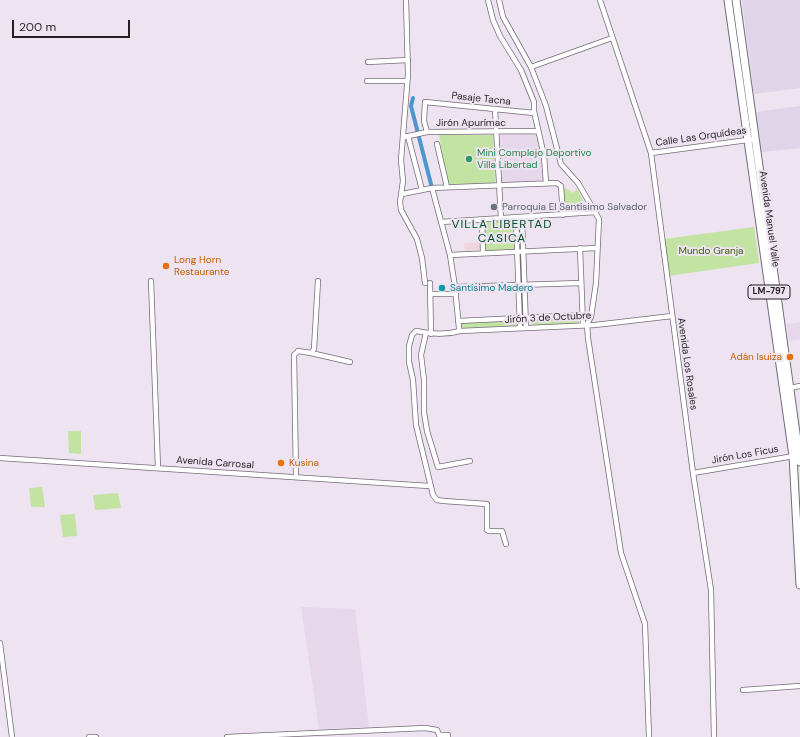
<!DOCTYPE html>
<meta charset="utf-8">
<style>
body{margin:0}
#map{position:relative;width:800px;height:737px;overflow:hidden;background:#ede3f1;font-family:"DM Sans",sans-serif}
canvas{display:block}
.scale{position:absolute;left:12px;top:20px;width:118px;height:18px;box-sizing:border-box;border:2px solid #221e23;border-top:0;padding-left:5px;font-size:12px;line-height:14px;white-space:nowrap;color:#221e23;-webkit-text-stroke:3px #ede3f1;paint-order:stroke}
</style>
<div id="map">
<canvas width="800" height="737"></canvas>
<div class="scale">200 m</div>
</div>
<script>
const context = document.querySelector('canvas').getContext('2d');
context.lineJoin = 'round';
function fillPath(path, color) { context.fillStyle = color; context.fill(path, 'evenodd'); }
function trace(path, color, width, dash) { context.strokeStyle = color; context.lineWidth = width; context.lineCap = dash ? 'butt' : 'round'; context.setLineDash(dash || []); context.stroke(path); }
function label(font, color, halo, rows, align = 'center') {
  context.font = font + ' "DM Sans",sans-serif'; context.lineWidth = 4; context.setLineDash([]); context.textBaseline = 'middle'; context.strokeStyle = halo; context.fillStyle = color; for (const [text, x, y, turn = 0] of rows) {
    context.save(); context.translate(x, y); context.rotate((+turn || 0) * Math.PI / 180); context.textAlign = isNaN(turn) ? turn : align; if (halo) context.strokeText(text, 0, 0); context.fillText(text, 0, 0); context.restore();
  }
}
const commercial = new Path2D(`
 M742 0H800V88L754 94Z
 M800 106V148L761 152 756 112Z`);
const built = new Path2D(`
 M535 134 537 135 542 152 544 179 543 181 503 183 501 181 499 137 501 135Z
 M800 322V339L789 341 787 324Z
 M301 607 355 609 369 727 319 729Z`);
const medical = new Path2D(`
 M480 242 481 250 465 251 464 243Z`);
const green = new Path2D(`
 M439 135H493L495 183 448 185Z
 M564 187 573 193 577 189 588 211 566 213 564 211Z
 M513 220 514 249 485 251 484 222Z
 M754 227 759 263 668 276 664 239Z
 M577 318 579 321 578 324 535 326 529 322 532 319Z
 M514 320 517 322 516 326 463 328 461 326 462 323Z
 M68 431H81V454L69 453Z
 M42 487 45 507H31L29 488Z
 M118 493 121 508 95 510 93 495Z
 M75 514 77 536 63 537 60 515Z`);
const canal = new Path2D(`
 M413 98 411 106 432 188`);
const minor = new Path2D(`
 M406 0 408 74 401 160 403 181 400 202 401 210 417 239 422 258 425 283
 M488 0 493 20 500 36 521 70 534 102V111L544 156 546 183
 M499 0 503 17 531 67 546 106 561 164 578 183 599 219 596 283 591 317 587 324 588 338 621 553 645 624 649 737
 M600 0 651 153 693 473 711 590 714 737
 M368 62 408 60
 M531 67 612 38
 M367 81H407
 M495 109 501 219
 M427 132 424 121 425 102 534 113
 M408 136 422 190
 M404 137 427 132 538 131
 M437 144 447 187
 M651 153 755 139
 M432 188 450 255 455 287 459 328
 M402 194 432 188 557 183 561 186 563 215
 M516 218 520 328
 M522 218 526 328
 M482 220 483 252
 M441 222 596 212
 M580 248 583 325
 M450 255 597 248
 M151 281 158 468
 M430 283 431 334
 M455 287 581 283
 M430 294H456
 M458 321 583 315
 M426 333 421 355 424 380V412L427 431 438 467 470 461
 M311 353 350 362
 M790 388 800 386
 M0 458 429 486
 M693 473 794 456
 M296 477 294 355 298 351 311 353 314 349 318 281
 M506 544 502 531H489L487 530V504L444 501 437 500 433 495 416 425 413 380 409 362V346L412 335 416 331C430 334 446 335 460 331L595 325 672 316
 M0 643 12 737
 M743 690 800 686
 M440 735H448V737
 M89 737H96
 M227 737 425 728 437 730 440 737`);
const primary = new Path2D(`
 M728 0 793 456 800 585
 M736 0 800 462`);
const markers = [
 [469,159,4,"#2e9e5b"],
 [494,207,4,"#6b7280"],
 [166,266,4,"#e8710a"],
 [442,288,4,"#0f9aa8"],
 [790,357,4,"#e8710a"],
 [281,463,4,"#e8710a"]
];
const shields = [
 [769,292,42]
];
const shieldNames = [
 ["LM-797",769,292]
];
const streetNames = [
 ["Pasaje Tacna",481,99,6],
 ["Jirón Apurímac",471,123],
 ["Calle Las Orquídeas",701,137,-8],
 ["Avenida Manuel Valle",769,219,82],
 ["Jirón 3 de Octubre",548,318,-3],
 ["Avenida Los Rosales",687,364,82],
 ["Jirón Los Ficus",745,455,-10],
 ["Avenida Carrosal",215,463,4]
];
const leisureNames = [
 ["Mini Complejo Deportivo",477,153],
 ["Villa Libertad",477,165]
];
const worshipNames = [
 ["Parroquia El Santísimo Salvador",502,207]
];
const parkNames = [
 ["Mundo Granja",711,251]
];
const foodNames = [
 ["Long Horn",174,260],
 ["Restaurante",174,272],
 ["Adán Isuiza",782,357,"right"],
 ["Kusina",289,463]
];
const cultureNames = [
 ["Santísimo Madero",450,288]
];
const quarterNames = [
 ["VILLA LIBERTAD",502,225],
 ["CASICA",502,239]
];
fillPath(commercial, '#dfd4e8');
fillPath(built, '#e6d7eb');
fillPath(medical, '#eed5de');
fillPath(green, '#c2e3a2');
trace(canal, '#4c97cc', 4);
trace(minor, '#756c78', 6);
trace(primary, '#756c78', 9);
trace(minor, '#fff', 4.5);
trace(primary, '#fff', 7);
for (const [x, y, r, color] of markers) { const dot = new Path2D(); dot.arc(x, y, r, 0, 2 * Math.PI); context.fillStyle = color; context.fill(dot); trace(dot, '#ede3f1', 1.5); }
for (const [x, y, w] of shields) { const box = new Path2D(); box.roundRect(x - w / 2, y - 7, w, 14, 3); context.fillStyle = '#ede3f1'; context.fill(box); trace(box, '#221e23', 1); }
label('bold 9px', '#221e23', null, shieldNames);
label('10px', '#221e23', '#ede3f1', streetNames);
label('10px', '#27864d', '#ede3f1', leisureNames, 'left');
label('10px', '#5b616d', '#ede3f1', worshipNames, 'left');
label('10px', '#3c5c0a', '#ede3f1', parkNames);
label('10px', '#c56008', '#ede3f1', foodNames, 'left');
label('10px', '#0d838f', '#ede3f1', cultureNames, 'left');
context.letterSpacing = '1px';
label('12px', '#005025', '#ede3f1', quarterNames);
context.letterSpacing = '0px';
</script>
